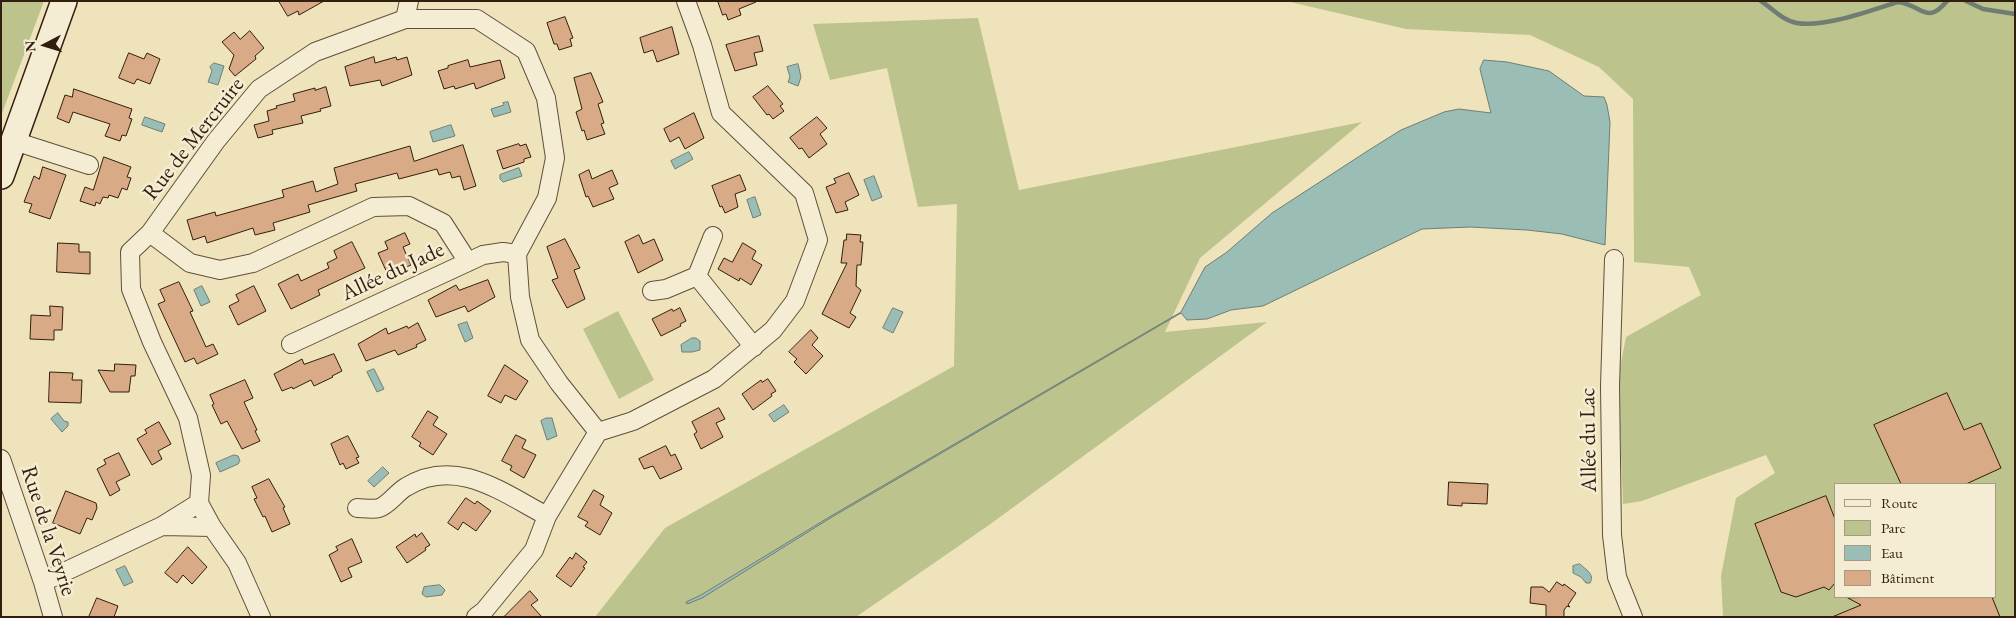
<!DOCTYPE html>
<meta charset="utf-8">
<style>
body{margin:0}
#map{position:relative;width:2016px;height:618px;overflow:hidden;background:#efe3bb;font-family:"EB Garamond",serif}
canvas{display:block}
.frame{position:absolute;inset:0;border:2px solid #321e0e;pointer-events:none}
.legend{position:absolute;left:1834px;top:483px;width:162px;height:115px;box-sizing:border-box;background:#f5edd3;border:1px solid #a79a84;margin:0;padding:6px 9px;list-style:none;font-size:15px;color:#321e0e}
.legend li{display:flex;align-items:center;gap:10px;height:25px}
.legend b{width:25px;border:1px solid #a79a84}
.north{position:absolute;left:20px;top:20px;width:50px;height:50px;-webkit-text-stroke:4px #f5edd3;paint-order:stroke;rotate:265deg;font-size:14px;font-weight:700;line-height:20px;text-align:center;color:#321e0e}
.north::after{content:'';display:block;margin:auto;width:18px;height:22px;background:#321e0e;clip-path:polygon(50% 0,100% 100%,50% 72%,0 100%)}
</style>
<div id="map">
<canvas width="2016" height="618"></canvas>
<div class="frame"></div>
<ul class="legend">
<li><b style="height:6px;background:#f5edd3"></b>Route</li>
<li><b style="height:14px;background:#bcc38d"></b>Parc</li>
<li><b style="height:14px;background:#9abdb6"></b>Eau</li>
<li><b style="height:14px;background:#d8aa86"></b>Bâtiment</li>
</ul>
<div class="north">N</div>
</div>
<script>
const context = document.querySelector('canvas').getContext('2d');
context.lineJoin = 'round';
function fillPath(path, color) { context.fillStyle = color; context.fill(path, 'evenodd'); }
function trace(path, color, width, dash) { context.strokeStyle = color; context.lineWidth = width; context.lineCap = dash ? 'butt' : 'round'; context.setLineDash(dash || []); context.stroke(path); }
function label(font, color, halo, rows, align = 'center') {
  context.font = font + ' "EB Garamond",serif'; context.lineWidth = 5; context.setLineDash([]); context.textBaseline = 'middle'; context.strokeStyle = halo; context.fillStyle = color; for (const [text, x, y, turn = 0] of rows) {
    context.save(); context.translate(x, y); context.rotate((+turn || 0) * Math.PI / 180); context.textAlign = isNaN(turn) ? turn : align; if (halo) context.strokeText(text, 0, 0); context.fillText(text, 0, 0); context.restore();
  }
}
const green = new Path2D(`
 M1 1H44L1 116Z
 M1286 1H2015V617H1723L1721 576 1736 498 1775 473 1766 455 1642 501 1623 504 1618 378 1626 337 1701 295 1689 267 1634 262 1633 99 1599 67 1530 35 1406 29ZM1835 484H1995V597H1835Z
 M978 18 1019 190 1362 122 1200 258 1165 332 1267 322 989 525 856 617H595L665 528 954 366 957 204 918 207 887 68 830 80 813 24Z
 M618 311 654 380 619 399 583 329Z`);
const water = new Path2D(`
 M1484 60 1507 62 1549 71 1584 96 1604 97 1607 105 1610 122 1605 245 1562 234 1527 230 1470 227 1422 229 1263 306 1231 310 1207 319 1187 320 1181 313 832 517 702 598 687 604 686 602 701 595 831 516 1181 312 1205 267 1227 252 1272 213 1369 150 1401 130 1444 112 1459 109 1491 113 1480 69Z
 M214 63 224 66 218 85 208 82 212 71 210 67Z
 M798 64 801 77 798 86 788 82 790 77 787 67Z
 M508 102 511 112 494 117 491 109 504 105 503 103Z
 M145 117 165 124 162 132 142 125Z
 M451 125 455 136 433 142 430 132Z
 M689 152 693 159 675 169 671 161Z
 M519 168 522 176 503 182 500 179V175Z
 M874 176 882 197 872 201 864 180Z
 M755 197 761 215 753 218 747 200Z
 M202 286 210 302 201 306 194 290Z
 M893 308 903 312 893 333 883 328Z
 M467 322 473 338 465 342 458 325Z
 M692 338H696L700 341V350L692 352H682L681 345Z
 M374 369 384 389 377 392 367 372Z
 M784 405 789 412 774 422 769 415Z
 M58 413 64 421 68 422V426L62 432 51 419Z
 M546 418H552L557 436 547 440 541 421Z
 M234 455 238 456 240 461 238 464 220 472 216 463Z
 M383 467 389 473 374 487 368 481Z
 M1580 564C1586 570 1595 574 1590 583H1586L1581 577 1573 573V566Z
 M125 566 133 582 124 586 116 570Z
 M440 585 445 590 442 595 426 597 422 594 424 587Z`);
const stream = new Path2D(`
 M1761 1C1772 8 1783 21 1797 23 1824 28 1871 10 1898 2 1923 5 1926 26 1947 1
 M1966 1 1983 9 2015 14`);
const building = new Path2D(`
 M279 1H324L299 15 298 11 288 16Z
 M718 1H756V2L739 9 741 15 728 20 726 14 723 15Z
 M565 17 573 38 570 39 572 46 559 50 557 44H554L547 23Z
 M672 27 679 54 657 62 653 50 644 53 640 38Z
 M250 31 264 48 255 56 256 59 235 76 229 69 234 55 222 42 234 32 240 39Z
 M759 36 763 51 754 53 757 65 735 71 726 45Z
 M129 53 144 59 147 53 160 59 150 84 137 79 134 84 119 78Z
 M374 57 375 63 396 57 397 60 407 57 412 75 382 86 380 80 350 86 345 67Z
 M468 60 470 67 500 60 505 78 476 89 474 83 455 89 454 86 444 89 438 71 448 68V66Z
 M591 73 603 102 598 104 604 123 601 124 605 134 587 140 584 130 582 131 576 112 582 109 574 78Z
 M768 86 783 104 780 106 784 111 773 119 769 114 767 115 753 97Z
 M326 87 331 106 320 109 321 111 301 116 303 123 272 130 273 134 258 138 254 125 269 121 267 111 277 108 276 106 295 101 293 94 315 88V90Z
 M74 89 132 109 129 118 132 119 126 136 122 135 120 141 105 136 110 124 73 112 69 123 57 118 65 95 72 97Z
 M694 113 704 138 685 149 679 137 670 142 664 129Z
 M817 117 827 128 820 134 827 144 809 158 802 148 799 149 790 138Z
 M519 144 520 146 526 144 531 157 524 159V162L503 169 497 151Z
 M463 145 476 186 464 190 460 176 452 178 450 172 439 175 437 169 399 179 397 173 355 184 357 191 308 205 310 212 273 223 275 230 255 235 253 228 207 243 205 236 193 240 187 220 215 212 216 216 284 197 282 190 313 181 316 192 338 184 334 168 410 146 414 161Z
 M104 157 131 167 127 177 131 178 127 190 122 188 118 198 109 195 108 198 103 197 100 204 96 202 95 206 80 201 85 187 93 190Z
 M43 167 66 175 50 219 29 212 32 204 24 202 34 176 39 179Z
 M589 170 592 179 612 170 618 184 609 188 614 199 593 207 588 196 586 197 579 175Z
 M849 173 859 195 845 202 848 210 836 213 826 187 836 183 834 179Z
 M740 175 746 190 735 194 738 207 725 213 722 206 720 207 712 186Z
 M405 233 410 244 403 247 411 265 388 275 378 253 388 249 385 242Z
 M847 234 861 235 860 242H863L861 265H857L856 286 861 290 850 313 856 317 849 328 822 314 847 263H841L844 240H846Z
 M639 235 643 244 654 239 663 260 638 273 625 242Z
 M565 239 580 268 574 270 585 299 567 308 552 280 558 278 547 247Z
 M352 242 365 268 318 290 320 295 291 309 278 284 298 274 301 281 329 268 327 263 337 258 334 251Z
 M58 243 79 244V252H90V274L57 272Z
 M743 243 756 251 752 259 762 265 751 285 740 278 739 281 718 269 724 258 732 262Z
 M488 280 495 297 468 312 465 306 436 317 428 300 456 285 459 290Z
 M179 282 193 311 190 312 206 347 213 344 218 354 197 364 194 358 185 362 158 304 165 301 160 290Z
 M254 286 266 311 238 325 229 306 239 301 236 295Z
 M50 306 63 307 62 330H54V340L30 339 31 315 50 316Z
 M680 308 686 321 680 324 681 326 661 336 652 319 672 309 673 311Z
 M418 323 426 340 416 345 417 347 398 355 395 350 366 361 358 344 386 328 388 334 407 326 408 328Z
 M811 330 818 338 812 345 823 356 806 374 794 362 797 359 789 352Z
 M334 354 342 371 332 376 333 377 314 386 311 380 293 389 292 387 282 391 274 374 302 359 304 364Z
 M115 364 136 365 135 376H131L129 392H110L98 370 114 371Z
 M505 365 528 381 516 400 505 395 501 403 488 396Z
 M50 372 73 373 72 380H82L81 403 49 402Z
 M768 379 776 391 771 394 772 396 753 410 742 394 761 380 762 382Z
 M245 380 253 398 244 402 257 430 255 431 260 441 242 449 227 421 221 424 212 405 214 404 210 395Z
 M1947 393 1964 430 1981 423 2001 468 1966 484H1901L1874 425Z
 M719 408 725 419 716 423 723 437 701 449 694 434 697 432 692 422Z
 M428 411 438 417 433 425 447 434 433 455 419 446 421 443 412 437Z
 M159 422 171 444 158 451 162 459 152 465 137 439 147 433 145 430Z
 M516 435 526 440 522 448 536 455 524 478 510 470 512 466 502 461Z
 M348 436 359 457 356 458 359 463 346 469 343 463 340 465 331 444Z
 M666 446 671 456 675 454 682 469 660 479 653 466 644 469 639 459Z
 M119 453 130 475 116 482 120 490 110 496 97 469 106 464 104 460Z
 M269 479 285 507 283 508 290 524 272 532 265 516 263 517 254 499 257 498 252 487Z
 M1449 482 1488 484 1487 504 1462 503V506L1448 505Z
 M594 490 604 496 600 505 612 513 600 535 585 526 588 522 578 517Z
 M66 491 96 503 97 508 92 520 87 518 80 534 53 523Z
 M1826 496 1835 519V583L1829 590 1824 587 1796 597 1781 592 1755 524Z
 M466 498 475 504 477 501 491 511 476 531 463 522 458 530 448 523Z
 M422 533 430 545 425 548 426 550 407 563 396 547 415 534 416 537Z
 M352 539 362 562 348 568 352 577 341 582 329 555 338 550 336 547Z
 M188 547 207 567 192 584 183 575 177 583 165 573Z
 M576 553 587 562 583 567 585 568 571 587 556 576 570 557 572 559Z
 M1557 582 1563 586 1564 584 1576 593 1568 605 1570 607 1567 606 1564 610V617H1546V605L1530 603 1531 587H1543L1549 592Z
 M530 591 538 600 531 605 542 617H504Z
 M1881 597H1992L2000 617H1832L1861 605 1848 598Z
 M97 598 118 606 114 617H89Z`);
const street = new Path2D(`
 M405 19 409 1
 M14 141 89 165
 M150 233 190 263 220 270 253 263 373 207 409 206 443 223 468 262
 M713 236 697 276 754 347
 M1614 259 1610 386 1612 535 1617 577 1633 617
 M652 291 666 289 697 276
 M291 344 483 255 503 252 517 254
 M1 459 43 582 53 617
 M199 503 201 475 188 418 152 342 131 289 130 252 150 233 216 141 259 89 315 52 405 19H477L526 51 546 98 555 158 547 198 517 254 520 297 530 340 559 383 598 432
 M199 503 212 527 237 563 261 617
 M357 508C363 508 373 510 379 508 389 505 397 492 406 487 456 456 503 493 547 516
 M162 526 212 527
 M43 582 162 526 199 503
 M476 617 484 611 534 550 547 516 598 432 633 421 714 379 773 330 795 301 818 240 804 193 721 113 702 45 686 1`);
const secondary = new Path2D(`
 M1 176 64 1`);
const streetNames = [
 ["Rue de Mercruire",194,139,-52],
 ["Allée du Jade",393,272,-25],
 ["Allée du Lac",1589,440,-91],
 ["Rue de la Veyrie",48,531,72]
];
fillPath(green, '#bcc38d');
fillPath(water, '#9abdb6');
trace(water, '#707d73', 1);
trace(stream, '#707d73', 4.5);
fillPath(building, '#d8aa86');
trace(building, '#321e0e', 1);
trace(street, '#614f39', 20);
trace(secondary, '#321e0e', 28);
trace(street, '#f5edd3', 18);
trace(secondary, '#f5edd3', 25);
label('22px', '#321e0e', '#f5edd3', streetNames);
</script>
